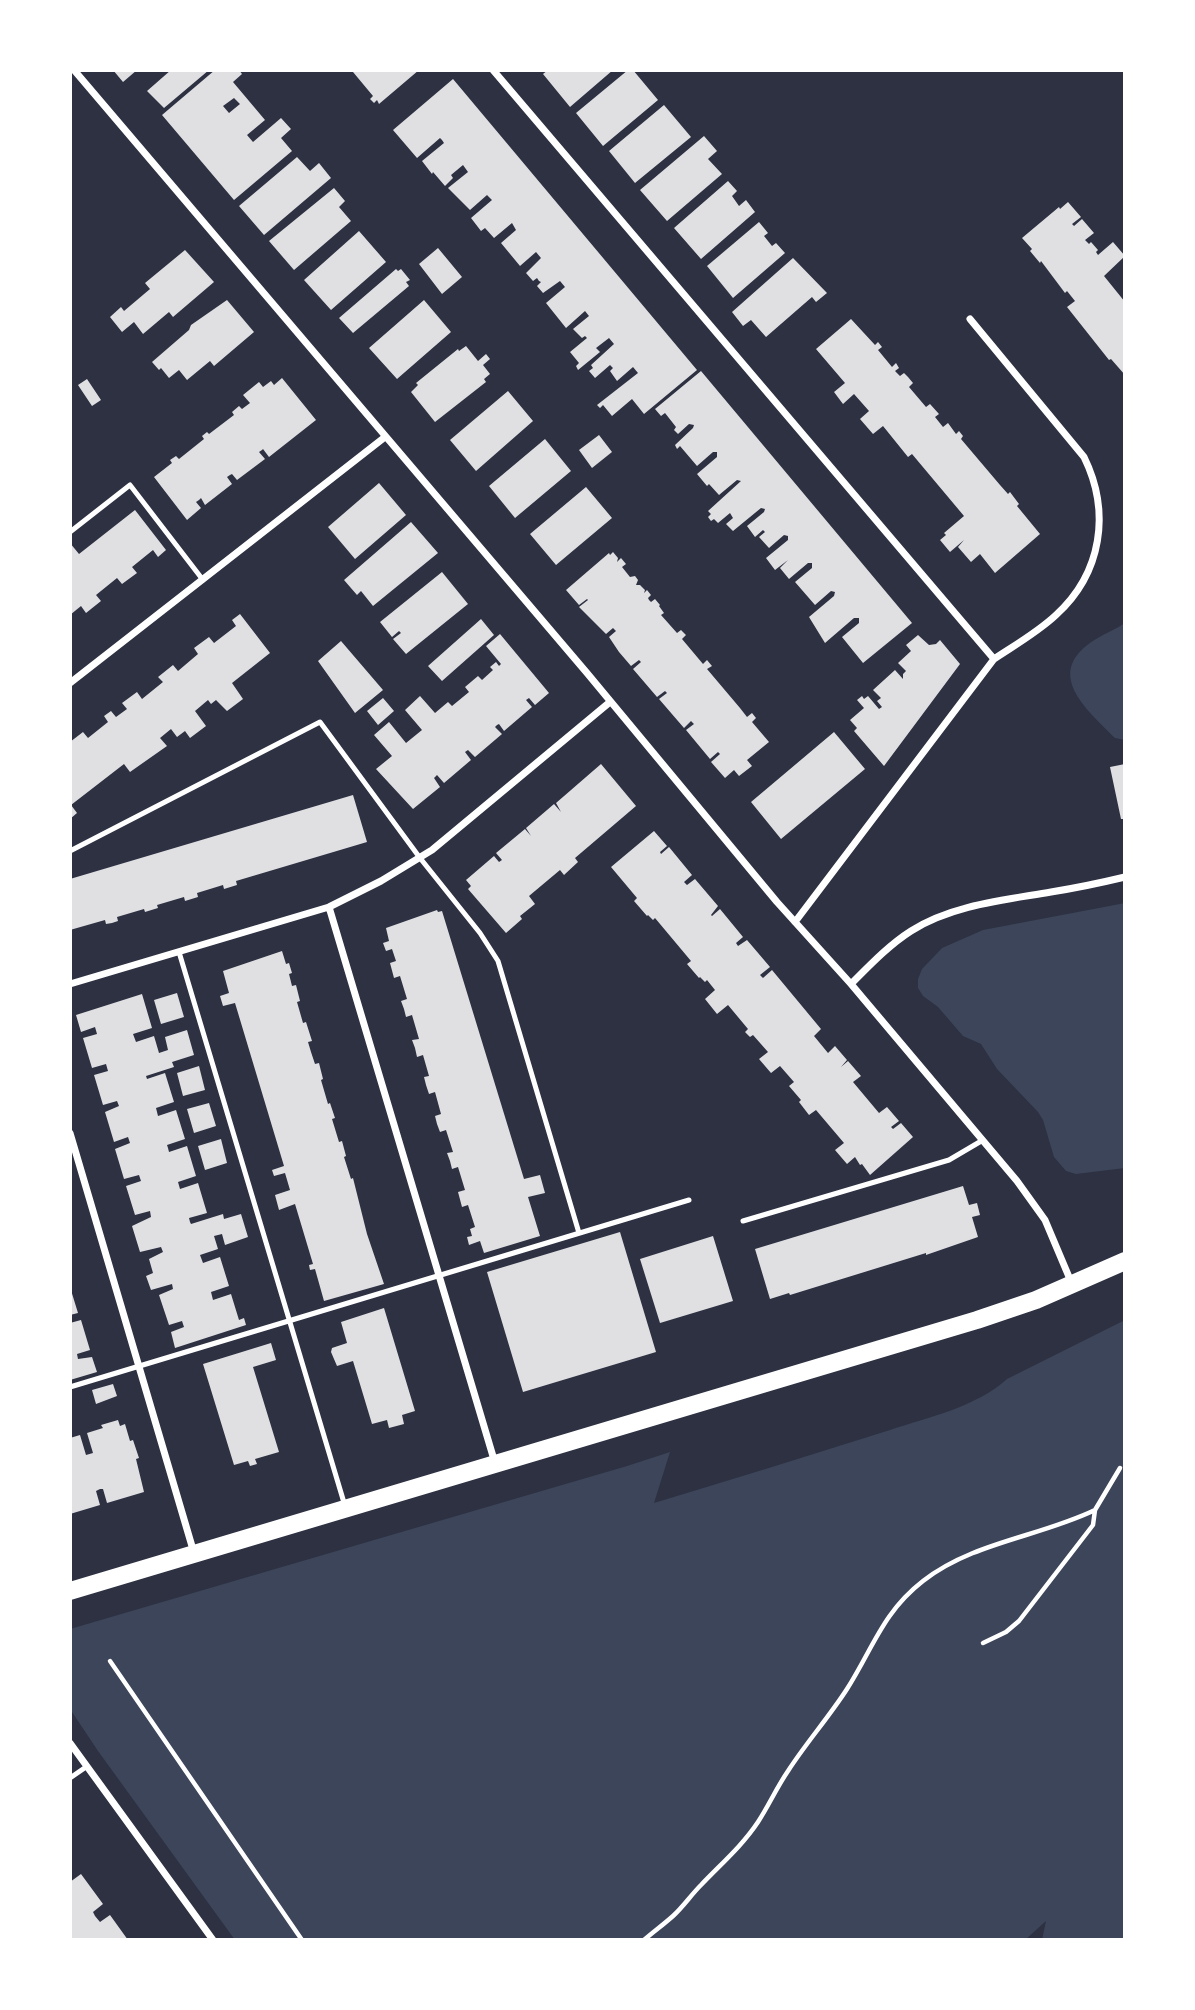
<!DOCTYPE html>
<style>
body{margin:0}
#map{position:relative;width:1195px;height:2010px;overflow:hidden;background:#2d3142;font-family:"Exo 2",sans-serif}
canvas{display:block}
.frame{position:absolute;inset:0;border:72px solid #fff;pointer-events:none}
</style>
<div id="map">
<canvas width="1195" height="2010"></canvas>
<div class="frame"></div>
</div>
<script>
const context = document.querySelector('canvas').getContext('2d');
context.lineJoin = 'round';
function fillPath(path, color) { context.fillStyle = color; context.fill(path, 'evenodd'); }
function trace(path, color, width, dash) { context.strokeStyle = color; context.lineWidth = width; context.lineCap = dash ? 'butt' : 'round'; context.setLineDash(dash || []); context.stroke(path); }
const green = new Path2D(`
 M1125 623V740L1115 738C1085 708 1042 672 1096 639 1106 633 1116 629 1125 623Z
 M1125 903V1168L1076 1174 1066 1171 1054 1157 1043 1120 1038 1112 997 1069 981 1044 963 1036 938 1007 923 996 918 988V979L922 969 942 948 983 930Z
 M1125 1320V1940H1042L1046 1921 1025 1940H235L98 1751 70 1709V1629L627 1466 670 1452 654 1503C733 1479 811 1455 890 1430 929 1417 976 1407 1007 1379Z`);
const building = new Path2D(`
 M113 70H137L123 82Z
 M171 70H209L164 108 147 91Z
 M215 70H239L242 74 233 82 265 120 247 135 253 142 281 118 291 129 281 138 292 151 234 200 162 115ZM234 98 240 104 229 113 223 106Z
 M355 70H419L379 104 377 100 374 103 370 99 373 96 353 72Z
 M548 70H613L570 107 543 74Z
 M628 70H633L658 100 603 146 576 113Z
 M453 79 697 370 644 414 632 399 612 416 603 405 600 408 597 405 638 373 633 367 617 381 610 371 613 368 610 365 595 378 589 371 593 368 591 365 614 344 609 338 596 348 600 352 578 370 576 366 579 363 570 352 587 338 585 336 582 338 573 329 589 316 585 311 566 328 546 303 565 287 560 281 543 293 537 286 541 282 539 281 537 278 533 281 526 273 541 258 536 252 520 266 501 243 516 230 512 223 494 238 485 228 481 231 471 218 492 200 487 195 470 210 448 188 468 172 463 165 451 175 453 178 445 186 433 172 432 174 422 161 444 143 442 140 440 138 417 158 393 130Z
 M664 105 691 137 635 183 609 151Z
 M704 136 717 151 708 159 722 174 667 221 640 190Z
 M297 157 310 171 319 163 331 178 264 235 239 206Z
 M728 181 737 191 732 196 739 206 746 200 755 212 701 259 674 228Z
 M334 188 345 201 339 207 351 221 294 270 269 241Z
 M1068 202 1081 217 1072 224 1074 226 1082 219 1094 233 1085 240 1089 244 1091 242 1098 250 1096 252 1098 255 1113 242 1125 256 1104 276 1125 302V375L1111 359 1109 360 1067 307 1075 301 1067 291 1065 293 1041 261 1040 263 1030 251 1032 249 1022 238 1059 207 1060 209Z
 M759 222 768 233 764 236 772 246 776 243 785 253 733 298 707 266Z
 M359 231 386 262 331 310 304 280Z
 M438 248 462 277 442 294 419 264Z
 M185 250 214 282 173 317 169 312 143 334 134 322 122 332 110 317 121 307 124 311 150 289 145 283Z
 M793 258 827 293 816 302 812 297 766 337 751 320 743 326 732 312Z
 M396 269 398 271 401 269 410 280 406 282 409 286 353 333 339 318Z
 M227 300 254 332 214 366 210 361 187 380 179 370 169 378 161 368 159 370 152 362 189 330 191 325Z
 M424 300 451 332 397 379 369 348Z
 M851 319 875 345 878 342 882 347 878 350 892 367 896 363 899 368 895 371 900 376 904 373 908 377 913 383 909 387 926 407 930 404 939 414 935 417 943 427 948 423 956 434 959 431 963 436 961 439 1000 485 1008 494 1010 492 1019 504 1017 506 1040 534 995 573 980 554 971 562 958 547 964 540 950 552 940 540 946 535 944 533 964 516 912 454 908 457 883 426 873 434 860 419 869 411 854 394 843 404 834 392 845 383 816 349Z
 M466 346 478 361 486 354 490 359 483 365 490 374 484 379 486 382 435 422 411 392 418 385 416 383 458 349 459 351Z
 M701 371 912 623 863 663 842 637 859 623V618H854L825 643 809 617 834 596 835 592 831 591 815 605 795 582 812 568V563H808L789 579 780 568 788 560 775 570 766 558 788 540V536L784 535 769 548 759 537 765 532 763 530 755 537 747 526 764 512 765 509 761 508 733 531 726 524 733 518 730 513 718 523 714 519 711 521 708 517 711 514 708 511 741 481 737 480 719 495 709 484 707 486 697 474 717 457V452H713L697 466 680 446 677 449 675 445 693 428 694 425 689 424 678 434 674 430 676 427 665 413 661 416 655 409Z
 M282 378 316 420 269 457 263 449 262 450 259 452 265 459 237 480 232 474 230 475 227 477 232 484 205 505 201 498 199 500 196 502 201 508 187 520 154 477 172 463 170 460 176 456 179 459 204 439 202 436 207 432 209 434 234 415 232 412 239 406 242 409 250 403 243 395 259 382 263 387 271 381 274 385Z
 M87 379 101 400 92 406 78 385Z
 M508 391 533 421 476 471 450 440Z
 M599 435 612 452 592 468 579 450Z
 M545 439 571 471 515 518 489 486Z
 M379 483 406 515 355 559 328 527Z
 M586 487 612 518 556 565 530 534Z
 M135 510 166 550 158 557 153 550 132 567 137 573 122 584 117 578 96 595 101 601 86 613 81 606 70 615V543L79 554Z
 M411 522 438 553 373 606 361 591 357 595 344 580Z
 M613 552 618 558 617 562 621 558 626 564 622 567 630 577 635 576 638 580 636 585H640L645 590 644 593 647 590 651 595 648 598 649 600 651 602 655 599 660 605 656 609 659 606 664 613 661 615 677 633 681 630 686 635 682 639 703 664 707 660 712 666 707 669 740 708 747 717 752 713 756 718 752 722 769 742 747 760 752 766 739 776 734 770 725 778 711 762 720 754 718 752 710 759 686 730 694 724 691 721 684 728 659 699 667 693 665 691 657 697 633 669 641 662 639 660 631 666 619 652 609 637 616 631 613 628 606 634 579 607 588 600 587 599 579 605 566 590 609 553 610 555Z
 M442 572 468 604 406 654 393 639 401 633 399 631 392 637 380 622Z
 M240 614 270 653 232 683 243 699 227 711 216 700 211 704 208 700 195 711 206 726 190 738 185 731 177 737 171 729 160 738 167 746 130 772 124 764 71 805 77 813 70 819V752L72 750 70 742 83 732 88 738 108 722 104 716 111 711 116 717 127 709 122 703 137 692 142 699 163 682 158 677 173 665 178 671 198 654 194 648 209 637 214 643 236 626 232 620Z
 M481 619 494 635 442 681 428 666Z
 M500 634 549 693 535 705 529 698 526 700 532 707 504 731 499 724 497 725 495 727 502 734 475 757 468 750 465 752 471 760 444 783 437 775 434 778 440 787 413 809 376 769 392 756 374 735 389 722 406 743 422 730 405 710 420 696 435 713 448 702 452 706 469 692 465 687 478 676 482 680 493 670 490 667 496 662 499 666 501 664 486 646Z
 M918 635 929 645 936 644 940 640 960 664 884 766 854 731 857 728 850 720 864 708 857 700 862 696 864 699 868 696 879 709 882 707 877 701 881 698 873 690 895 670 903 679V674L906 671 898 663 911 651 906 645Z
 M341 641 383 690 355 713 318 661Z
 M383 698 394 711 378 725 367 711Z
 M834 732 865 769 781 839 751 802Z
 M601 764 636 806 575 858 578 862 564 875 560 870 529 896 535 904 520 916 522 919 506 933 468 889 471 886 466 880 494 856 499 862 502 860 496 853 525 829 531 836 526 828 554 804 561 812 556 803Z
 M1125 764V819H1121L1110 767Z
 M353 795 367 842 236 881 237 885 224 889 223 885 197 893 198 897 185 901 184 897 157 905 158 908 145 912 144 909 117 917 118 921 112 923 106 924 105 920 70 930V879Z
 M654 831 667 846 660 852 661 854 669 847 692 875 684 882 687 885 695 879 718 906 711 915 712 916 720 909 743 937 736 943 738 946 747 940 770 967 760 975 763 978 772 970 821 1029 814 1036 828 1053 835 1046 847 1060 841 1067 848 1061 861 1076 853 1082 879 1113 887 1107 899 1121 891 1127 893 1129 901 1123 913 1137 870 1175 862 1164 860 1165 855 1157 847 1164 835 1150 844 1143 816 1110 809 1115 799 1102 801 1100 789 1086 794 1082 780 1066 771 1073 759 1059 768 1052 753 1035 750 1037 745 1032 748 1029 728 1005 717 1014 705 999 715 990 707 980 705 982 700 977 699 978 687 964 691 961 655 918 653 920 648 915 647 916 634 901 637 898 611 867Z
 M437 910 438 912 442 911 524 1179 540 1175 545 1193 528 1197 540 1236 484 1253 480 1241 469 1245 467 1237 472 1236 470 1229 475 1227 468 1205 462 1207 458 1192 465 1190 458 1167 452 1169 450 1161 447 1153 453 1152 446 1130 440 1132 437 1124 435 1116 441 1114 435 1092 429 1094 426 1085 424 1077 429 1076 423 1055 417 1057 415 1048 412 1040 419 1039 412 1015 406 1017 404 1009 401 1001 407 999 400 976 394 978 390 963 396 961 392 949 386 951 383 943 389 941 386 928Z
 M282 951 286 964 289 963 292 973 289 974 292 986 296 985 300 1001 297 1002 303 1023 306 1022 312 1041 308 1042 311 1052 315 1064 319 1063 323 1079 321 1080 328 1104 330 1103 335 1118 332 1119 339 1142 342 1141 346 1156 344 1157 351 1179 353 1178 367 1234 384 1284 324 1301 315 1269 310 1270 309 1265 313 1264 295 1204 279 1210 275 1195 290 1190 285 1173 274 1176 272 1170 284 1166 235 1003 223 1006 220 996 229 993 223 971Z
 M177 993 184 1017 161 1024 154 1000Z
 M142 994 152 1028 133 1034 136 1042 154 1036 159 1053 168 1050 165 1037 187 1030 194 1055 172 1062 174 1067 146 1076 147 1079 165 1073 174 1102 156 1108 158 1116 176 1110 185 1139 167 1145 168 1148 169 1152 187 1146 196 1176 178 1182 180 1189 198 1183 207 1213 189 1218 190 1222 191 1224 223 1214 224 1219 241 1214 248 1237 225 1245 222 1234 214 1236 218 1249 200 1255 203 1263 220 1257 229 1286 211 1292 213 1300 231 1294 239 1320 244 1318 246 1325 175 1348 171 1332 184 1327 182 1321 169 1325 159 1295 173 1289 172 1284 151 1290 146 1276 153 1273 149 1259 163 1252 161 1247 140 1252 132 1226 151 1217 150 1211 135 1215 126 1186 141 1181 139 1175 124 1179 115 1149 130 1143 128 1137 114 1142 105 1112 119 1106 117 1101 103 1105 94 1075 108 1071 106 1064 92 1068 83 1038 97 1034 95 1027 81 1032 76 1015Z
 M199 1066 205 1090 183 1096 177 1073Z
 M209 1103 216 1126 194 1133 187 1109Z
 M221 1139 227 1163 205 1170 198 1146Z
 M963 1186 969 1205 977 1203 980 1215 972 1217 978 1237 926 1255V1253L790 1295 789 1293 770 1299 755 1249Z
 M620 1232 656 1352 523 1392 487 1272Z
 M713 1236 733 1301 660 1323 640 1259Z
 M70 1287 78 1313 70 1315Z
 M384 1308 415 1411 402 1415 404 1424 389 1428 387 1420 372 1424 353 1361 337 1366 331 1352 332 1348 347 1343 341 1322Z
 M81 1320 90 1350 77 1354 78 1359 92 1357 97 1372 70 1380V1323Z
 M271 1343 276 1360 253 1367 279 1452 255 1459 257 1464 250 1466 248 1461 234 1465 203 1364Z
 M113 1384 117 1396 96 1404 92 1390Z
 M118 1420 120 1426 125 1424 130 1441 133 1440 139 1458 136 1459 144 1492 107 1503 103 1489H100L96 1491 100 1505 70 1514V1438L80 1435 86 1455 93 1453 87 1433 103 1428 101 1425Z
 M81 1874 103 1904 93 1912 95 1916 100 1922 110 1915 128 1940H70V1882Z`);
const path = new Path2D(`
 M1095 1510 1120 1468
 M110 1661 302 1940
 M644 1940C653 1932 663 1925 673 1916 683 1907 691 1895 701 1885 721 1864 742 1846 758 1822 769 1805 777 1787 788 1771 806 1743 829 1717 847 1689 873 1648 883 1612 923 1581 973 1542 1039 1537 1095 1510L1093 1525 1019 1621 1006 1632 983 1643`);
const service = new Path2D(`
 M70 532 130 485 203 580
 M70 851 320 722 420 858 480 933 498 961 579 1233
 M179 952 345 1506
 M743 1221 949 1160 983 1140
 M70 1387 689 1200
 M70 1778 86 1767`);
const minor = new Path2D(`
 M74 70 587 673 777 902 851 984 1017 1181 1045 1220 1072 1284
 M493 70 994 659
 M70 683 385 437
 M329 907 495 1463
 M795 922 994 659C1015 645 1038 632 1056 615 1102 573 1111 512 1084 457L970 319
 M70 984 329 907 381 881 432 850 610 702
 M851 984C870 965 889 945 911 931 952 905 1005 900 1051 892 1076 888 1100 883 1125 877
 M70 1133 194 1553
 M70 1743 213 1940`);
const primary = new Path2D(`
 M70 1591 977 1320 1036 1300 1125 1261`);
fillPath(green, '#3c4559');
fillPath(building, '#e0e0e3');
trace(path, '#fff', 4.5);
trace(service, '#fff', 5);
trace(minor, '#fff', 7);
trace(primary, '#fff', 18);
</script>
